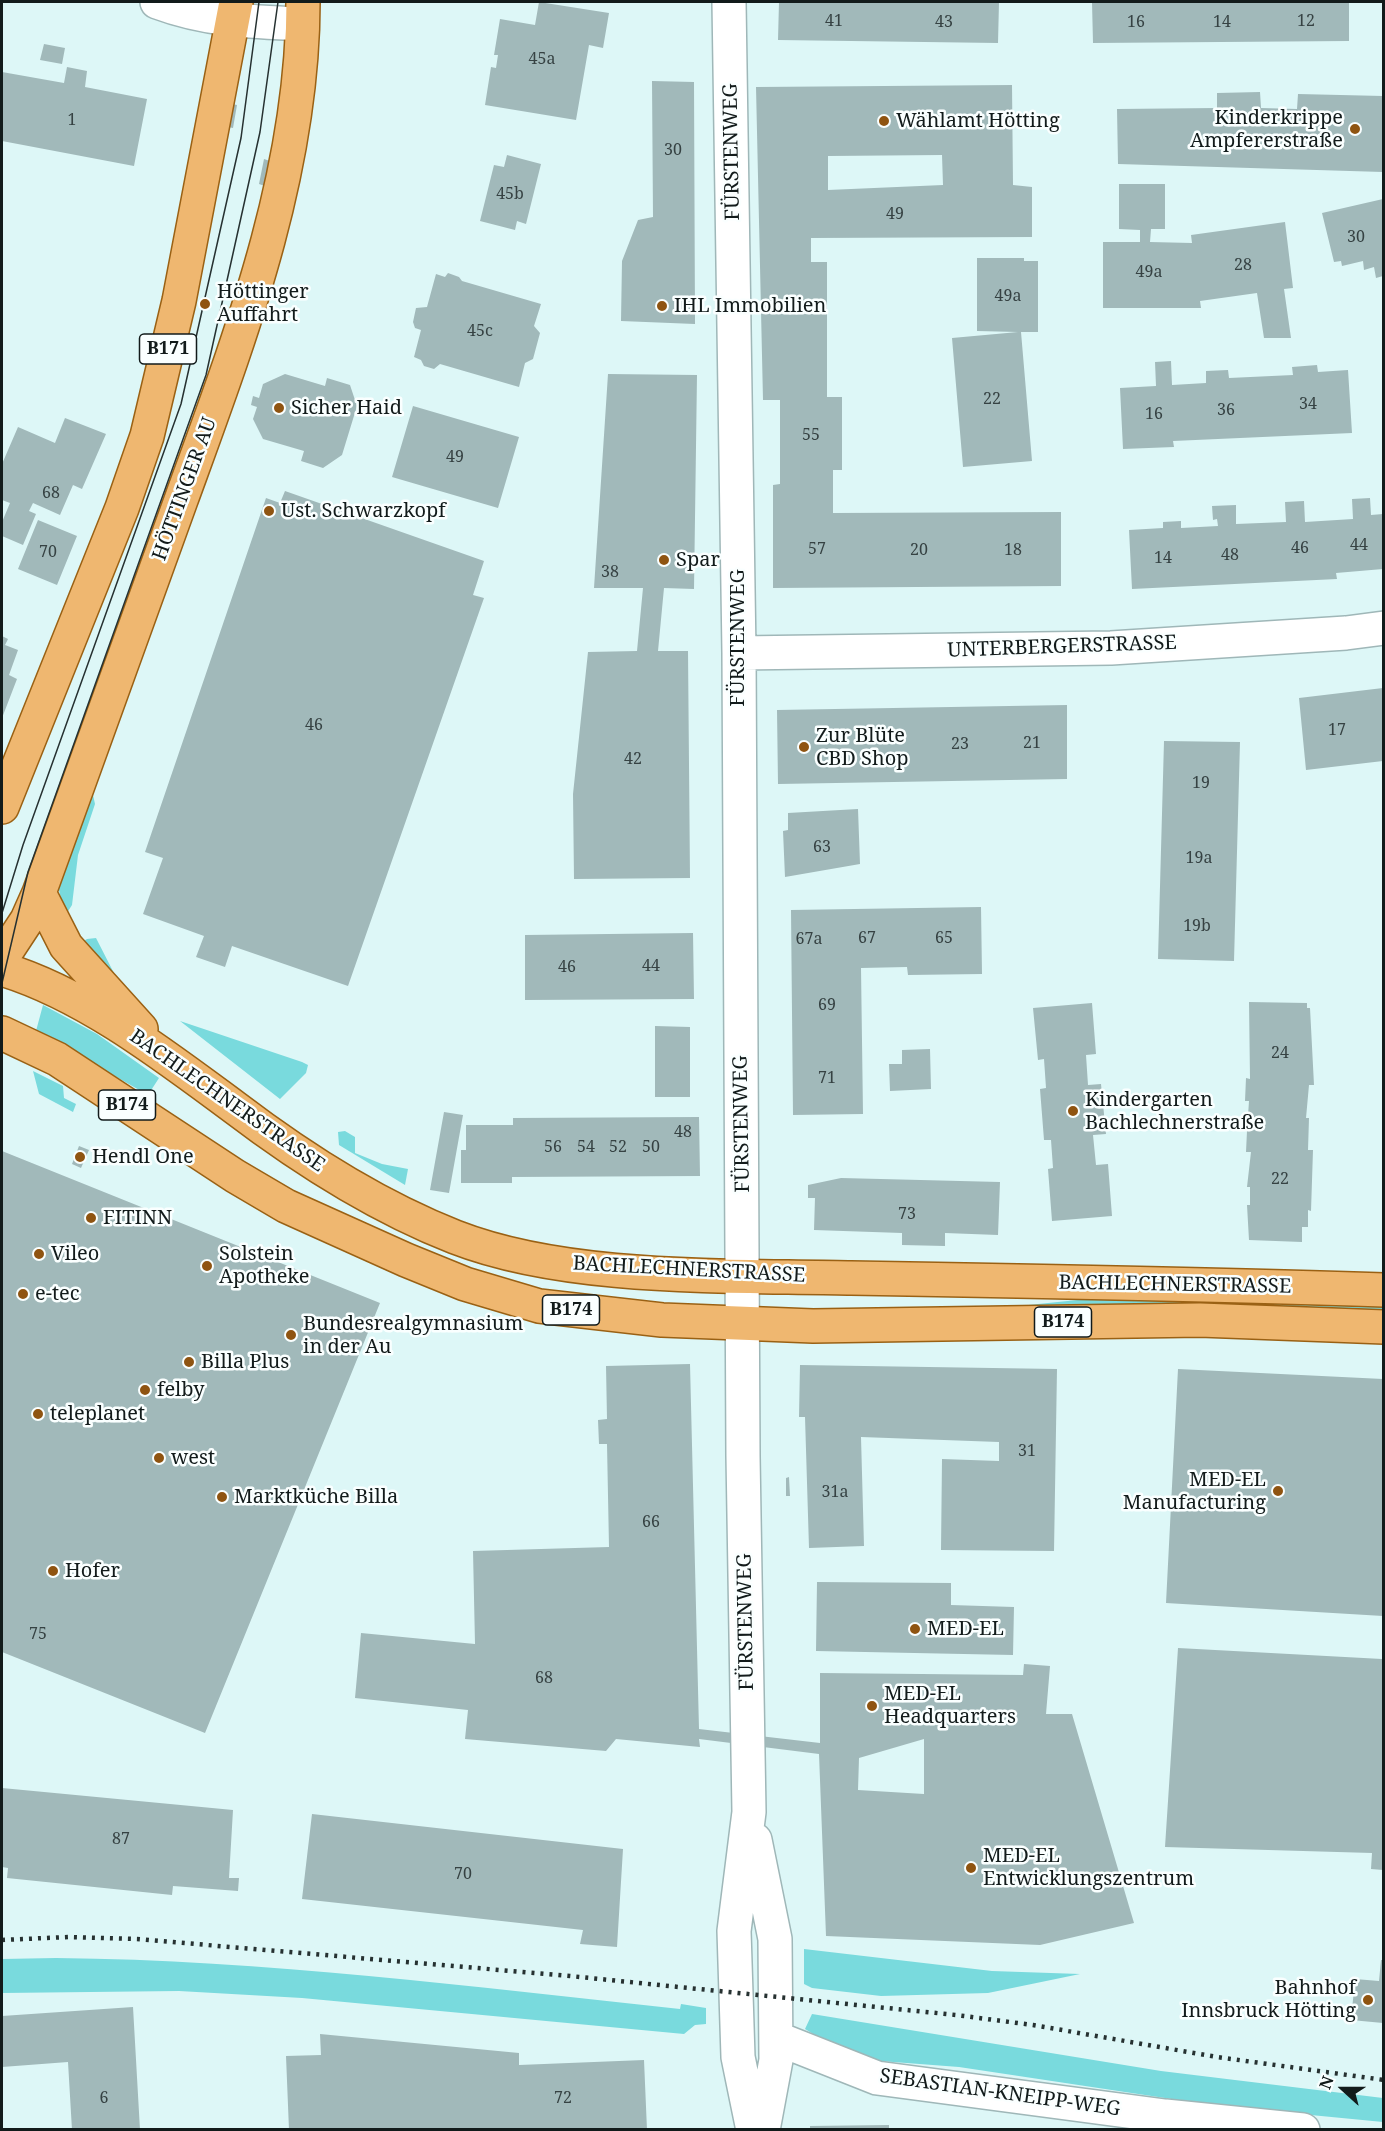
<!DOCTYPE html>
<meta charset="utf-8">
<style>
body{margin:0}
#map{position:relative;width:1385px;height:2131px;overflow:hidden;background:#ddf7f7;font-family:"Noto Serif",serif}
canvas{display:block}
.frame{position:absolute;inset:0;border:3px solid #121b1b;pointer-events:none}
.north{position:absolute;left:1313px;top:2059px;width:60px;height:60px;-webkit-text-stroke:4px #faffff;paint-order:stroke;rotate:291deg;font-size:16px;font-weight:700;line-height:24px;text-align:center;color:#121b1b}
.north::after{content:'';display:block;margin:auto;width:21px;height:27px;background:#121b1b;clip-path:polygon(50% 0,100% 100%,50% 72%,0 100%)}
</style>
<div id="map">
<canvas width="1385" height="2131"></canvas>
<div class="frame"></div>
<div class="north">N</div>
</div>
<script>
const context = document.querySelector('canvas').getContext('2d');
context.lineJoin = 'round';
function fillPath(path, color) { context.fillStyle = color; context.fill(path, 'evenodd'); }
function trace(path, color, width, dash) { context.strokeStyle = color; context.lineWidth = width; context.lineCap = dash ? 'butt' : 'round'; context.setLineDash(dash || []); context.stroke(path); }
function label(font, color, halo, rows, align = 'center') {
  context.font = font + ' "Noto Serif",serif'; context.lineWidth = 5; context.setLineDash([]); context.textBaseline = 'middle'; context.strokeStyle = halo; context.fillStyle = color; for (const [text, x, y, turn = 0] of rows) {
    context.save(); context.translate(x, y); context.rotate((+turn || 0) * Math.PI / 180); context.textAlign = isNaN(turn) ? turn : align; if (halo) context.strokeText(text, 0, 0); context.fillText(text, 0, 0); context.restore();
  }
}
const green = new Path2D(`
 M91 786 95 804 78 855 72 905 65 916 58 886Z
 M96 938 118 981 79 944 87 939Z
 M43 1005 97 1034 159 1078 148 1095 36 1031Z
 M180 1021 302 1062 308 1065 306 1073 280 1099Z
 M33 1071 63 1086 64 1098 76 1104 73 1112 39 1094Z
 M345 1131 355 1137V1153L382 1164 408 1169 405 1185 339 1145 338 1132Z
 M1097 1298 1384 1306 1383 1312 999 1308Z
 M804 1949 992 1971 1080 1974 988 1993 881 1996 812 1988 804 1984Z
 M56 1958C265 1960 473 1987 680 2009L681 2004 706 2008V2024L695 2025 684 2034 302 1998 179 1991 2 1993V1959Z
 M812 2014 1161 2071 1383 2098V2122L1218 2106 959 2067 854 2059 805 2029Z`);
const building = new Path2D(`
 M539 2 609 13 603 48 589 45 576 120 485 105 491 67 496 68 498 55H494L500 19 535 25Z
 M779 2H999L998 43 778 40Z
 M1092 2H1349V41L1093 43Z
 M44 44 65 48 62 64 40 60Z
 M67 67 87 71 85 87 147 99 134 166 2 141V72L64 83Z
 M652 81 694 82 695 324 621 321 622 261 638 220 653 217Z
 M1012 85 1013 185 1032 187V237L811 238V262H827V397H842V470H833V513L1061 512V586L773 588V485L780 484V400H763L756 87ZM942 155 943 185 828 190V156Z
 M1260 92 1261 108 1297 109 1298 94 1383 96V172L1118 164 1117 109 1217 108V93Z
 M232 104 237 105 233 128 228 127Z
 M507 155 541 164 526 224 517 221 515 230 480 221 494 165 504 167Z
 M264 159 270 161 265 186 259 184Z
 M1119 184H1165V229H1151L1150 242 1192 243 1191 235 1285 222 1293 288 1284 289 1291 338H1264L1257 293 1200 301 1201 308H1103V242H1140V230L1119 229Z
 M1383 199V276L1376 278 1374 267 1364 270 1363 261 1342 266 1341 261 1334 262 1322 213Z
 M977 258H1024V261H1038V332H1021L1032 461 963 467 952 338 1018 332 977 331Z
 M448 273 459 277 462 281 541 304 534 326 540 333 533 359 525 363 519 387 440 364 434 369 424 366 421 360 414 357 421 330 415 328 413 322 416 308 427 307 436 274 445 277Z
 M1171 361 1172 385 1206 383V371L1228 370 1229 378 1293 375 1292 367 1317 365 1318 372 1348 370 1352 433 1173 441 1174 447 1123 449 1120 388 1156 386 1155 362Z
 M285 374 325 386 327 378 350 385 357 406 342 455 323 468 301 461 304 451 263 439 253 419 257 407 251 405 253 396 259 398 263 384Z
 M608 374 697 375 694 589 664 588 658 651H688L690 878 574 879 573 794 588 652 637 651 643 588H594Z
 M413 406 519 437 498 508 392 477Z
 M65 418 106 434 82 489 73 485 60 515 33 503 29 511 36 514 23 545 2 536V522L10 503 2 500V464L18 427 55 443Z
 M285 491 484 561 473 595 484 598 348 986 232 946 225 967 196 957 204 936 143 914 163 858 145 852 266 498 280 503Z
 M1370 498 1371 515 1383 514V569L1336 573 1337 579 1132 589 1129 530 1163 528V522L1181 521V528L1218 526 1217 519 1213 520 1212 506 1236 505V524L1286 522 1285 502 1304 501 1305 522 1353 519 1352 499Z
 M38 520 77 536 57 585 18 569Z
 M2 636 8 639 5 645 18 650 9 675 17 679 2 718Z
 M1383 688V761L1306 770 1299 698Z
 M1067 705V779L778 784 777 710Z
 M1164 741 1240 742 1234 961 1158 959Z
 M858 809 860 864 785 877 783 831 788 830V813Z
 M981 907 982 974 908 975 907 967 861 968 863 1114 793 1115 791 910Z
 M693 933 694 999 525 1000V935Z
 M1249 1002 1307 1003V1008H1310L1314 1085H1309L1306 1118H1309L1308 1150H1313L1311 1211 1308 1210V1227H1302V1242L1249 1240 1247 1205H1250V1187H1247L1251 1152H1246L1247 1131H1251V1116H1248L1249 1101H1245L1246 1078 1250 1079Z
 M1092 1003 1096 1054 1086 1055 1088 1085 1101 1084 1106 1134 1093 1135 1096 1165 1108 1164 1112 1216 1052 1221 1048 1169 1053 1168 1051 1140H1044L1040 1089 1046 1088 1044 1059 1038 1060 1033 1008Z
 M655 1026 690 1027V1097H655Z
 M930 1049 931 1089 890 1091 889 1064H902V1050Z
 M444 1112 463 1115 449 1193 430 1190Z
 M699 1117 700 1176 512 1177V1183H461V1150H466V1125H513V1118Z
 M79 1146 89 1150 81 1168 72 1164Z
 M2 1151 380 1303 205 1733 2 1652Z
 M841 1178 1000 1182 998 1235 945 1233V1246L902 1245V1233L814 1230 815 1198H808V1185Z
 M690 1364 699 1729 820 1743V1673L1023 1675 1024 1664 1050 1666 1046 1714H1072L1134 1923 1040 1945 826 1936 819 1754 699 1739 700 1747 616 1739 606 1751 465 1739 468 1710 355 1698 361 1633 475 1644 473 1551 609 1547 607 1444H599L598 1420 607 1419 606 1366ZM924 1739V1794L858 1790 859 1758Z
 M800 1365 1057 1369 1054 1551 941 1550 942 1459 999 1461V1442L861 1437 864 1546 809 1548 805 1417H799Z
 M1178 1369 1383 1379V1616L1166 1603Z
 M789 1477 790 1496H786V1478Z
 M817 1582 951 1583V1605L1014 1607 1013 1655 816 1651Z
 M1178 1648 1382 1659 1383 1870 1371 1869 1372 1853 1165 1847Z
 M2 1788 233 1810 229 1878H239L238 1891 173 1886 172 1895 7 1878 8 1868 2 1867Z
 M312 1814 623 1849 617 1947 580 1944 583 1930 302 1899Z
 M1381 1960H1383V2023L1351 2020 1355 1979 1379 1981Z
 M133 2007 140 2130H72L68 2062 2 2067V2016Z
 M320 2034 519 2053V2065L644 2060 647 2130H289L286 2056 321 2055Z
 M889 2125V2130H810V2126Z`);
const minor = new Path2D(`
 M157 2C205 20 251 22 302 24
 M729 2 739 653 743 1456 749 1812 734 1931 738 2057 753 2130
 M739 653 1111 648 1346 633 1384 628
 M755 1840 775 1939 776 2060 763 2130
 M776 2038 877 2078 1165 2116 1303 2130`);
const major = new Path2D(`
 M2 807 122 508 147 436 179 301 236 2
 M39 893 66 946 141 1029
 M2 958 27 920 39 893C86 762 133 631 181 500 239 340 303 175 303 2
 M2 969C85 994 165 1056 234 1107 301 1158 376 1206 455 1237 568 1281 726 1275 848 1278 1026 1281 1205 1284 1384 1290
 M2 1033 57 1059 235 1176 286 1206 406 1260 465 1284 539 1306 662 1320 813 1326 1200 1320 1384 1327`);
const tram = new Path2D(`
 M2 913 23 845 181 404 241 138 259 2
 M2 983 28 872 206 375 260 132 278 2`);
const rail = new Path2D(`
 M2 1940 68 1937 137 1939 570 1976 956 2015 1033 2025 1217 2057 1384 2080`);
const markers = [
 [884,121,6,"#8f5411"],
 [1355,129,6,"#8f5411"],
 [205,304,6,"#8f5411"],
 [662,306,6,"#8f5411"],
 [279,408,6,"#8f5411"],
 [269,511,6,"#8f5411"],
 [664,560,6,"#8f5411"],
 [804,747,6,"#8f5411"],
 [1073,1111,6,"#8f5411"],
 [80,1157,6,"#8f5411"],
 [91,1218,6,"#8f5411"],
 [39,1254,6,"#8f5411"],
 [207,1266,6,"#8f5411"],
 [23,1294,6,"#8f5411"],
 [291,1335,6,"#8f5411"],
 [189,1362,6,"#8f5411"],
 [145,1390,6,"#8f5411"],
 [38,1414,6,"#8f5411"],
 [159,1458,6,"#8f5411"],
 [1278,1491,6,"#8f5411"],
 [222,1497,6,"#8f5411"],
 [53,1571,6,"#8f5411"],
 [915,1629,6,"#8f5411"],
 [872,1706,6,"#8f5411"],
 [971,1868,6,"#8f5411"],
 [1368,2000,6,"#8f5411"]
];
const numberNames = [
 ["41",834,21],
 ["12",1306,21],
 ["43",944,22],
 ["16",1136,22],
 ["14",1222,22],
 ["45a",542,59],
 ["1",72,120],
 ["30",673,150],
 ["45b",510,194],
 ["49",895,214],
 ["30",1356,237],
 ["28",1243,265],
 ["49a",1149,272],
 ["49a",1008,296],
 ["45c",480,331],
 ["22",992,399],
 ["34",1308,404],
 ["36",1226,410],
 ["16",1154,414],
 ["55",811,435],
 ["49",455,457],
 ["68",51,493],
 ["44",1359,545],
 ["46",1300,548],
 ["57",817,549],
 ["20",919,550],
 ["18",1013,550],
 ["70",48,552],
 ["48",1230,555],
 ["14",1163,558],
 ["38",610,572],
 ["46",314,725],
 ["17",1337,730],
 ["21",1032,743],
 ["23",960,744],
 ["42",633,759],
 ["19",1201,783],
 ["63",822,847],
 ["19a",1199,858],
 ["19b",1197,926],
 ["67",867,938],
 ["65",944,938],
 ["67a",809,939],
 ["44",651,966],
 ["46",567,967],
 ["69",827,1005],
 ["24",1280,1053],
 ["71",827,1078],
 ["48",683,1132],
 ["56",553,1147],
 ["54",586,1147],
 ["52",618,1147],
 ["50",651,1147],
 ["22",1280,1179],
 ["73",907,1214],
 ["31",1027,1451],
 ["31a",835,1492],
 ["66",651,1522],
 ["75",38,1634],
 ["68",544,1678],
 ["87",121,1839],
 ["70",463,1874],
 ["6",104,2098],
 ["72",563,2098]
];
const shields = [
 [168,349,57],
 [127,1105,57],
 [571,1310,57],
 [1063,1322,57]
];
const shieldNames = [
 ["B171",168,349],
 ["B174",127,1105],
 ["B174",571,1310],
 ["B174",1063,1322]
];
const poiNames = [
 ["Kinderkrippe",1343,118,"right"],
 ["Ampfererstraße",1343,141,"right"],
 ["Wählamt Hötting",896,121],
 ["Höttinger",217,292],
 ["Auffahrt",217,315],
 ["IHL Immobilien",674,306],
 ["Sicher Haid",291,408],
 ["Ust. Schwarzkopf",281,511],
 ["Spar",676,560],
 ["Zur Blüte",816,736],
 ["CBD Shop",816,759],
 ["Kindergarten",1085,1100],
 ["Bachlechnerstraße",1085,1123],
 ["Hendl One",92,1157],
 ["FITINN",103,1218],
 ["Vileo",51,1254],
 ["Solstein",219,1254],
 ["Apotheke",219,1277],
 ["e-tec",35,1294],
 ["Bundesrealgymnasium",303,1324],
 ["in der Au",303,1347],
 ["Billa Plus",201,1362],
 ["felby",157,1390],
 ["teleplanet",50,1414],
 ["west",171,1458],
 ["MED-EL",1266,1480,"right"],
 ["Manufacturing",1266,1503,"right"],
 ["Marktküche Billa",234,1497],
 ["Hofer",65,1571],
 ["MED-EL",927,1629],
 ["MED-EL",884,1694],
 ["Headquarters",884,1717],
 ["MED-EL",983,1856],
 ["Entwicklungszentrum",983,1879],
 ["Bahnhof",1356,1988,"right"],
 ["Innsbruck Hötting",1356,2011,"right"]
];
const streetNames = [
 ["FÜRSTENWEG",732,152,-91],
 ["HÖTTINGER AU",185,489,-70],
 ["FÜRSTENWEG",738,638,-90],
 ["UNTERBERGERSTRASSE",1062,647,-2],
 ["BACHLECHNERSTRASSE",227,1101,35],
 ["FÜRSTENWEG",742,1124,-91],
 ["BACHLECHNERSTRASSE",689,1270,3],
 ["BACHLECHNERSTRASSE",1175,1285,1],
 ["FÜRSTENWEG",746,1622,-91],
 ["SEBASTIAN-KNEIPP-WEG",1000,2093,8]
];
fillPath(green, '#79dadd');
fillPath(building, '#a1b9ba');
trace(minor, '#9fb7b8', 36);
trace(major, '#9a6114', 36);
trace(minor, '#fff', 33);
trace(major, '#efb770', 33);
trace(tram, '#263131', 1.5);
trace(rail, '#263131', 4.5, [3, 6]);
for (const [x, y, r, color] of markers) { const dot = new Path2D(); dot.arc(x, y, r, 0, 2 * Math.PI); context.fillStyle = color; context.fill(dot); trace(dot, '#faffff', 2); }
label('16px', '#364243', null, numberNames);
for (const [x, y, w] of shields) { const box = new Path2D(); box.roundRect(x - w / 2, y - 15, w, 30, 4.5); context.fillStyle = '#faffff'; context.fill(box); trace(box, '#121b1b', 1.5); }
label('bold 18px', '#121b1b', null, shieldNames);
label('20px', '#121b1b', '#faffff', poiNames, 'left');
label('20px', '#121b1b', '#faffff', streetNames);
</script>
